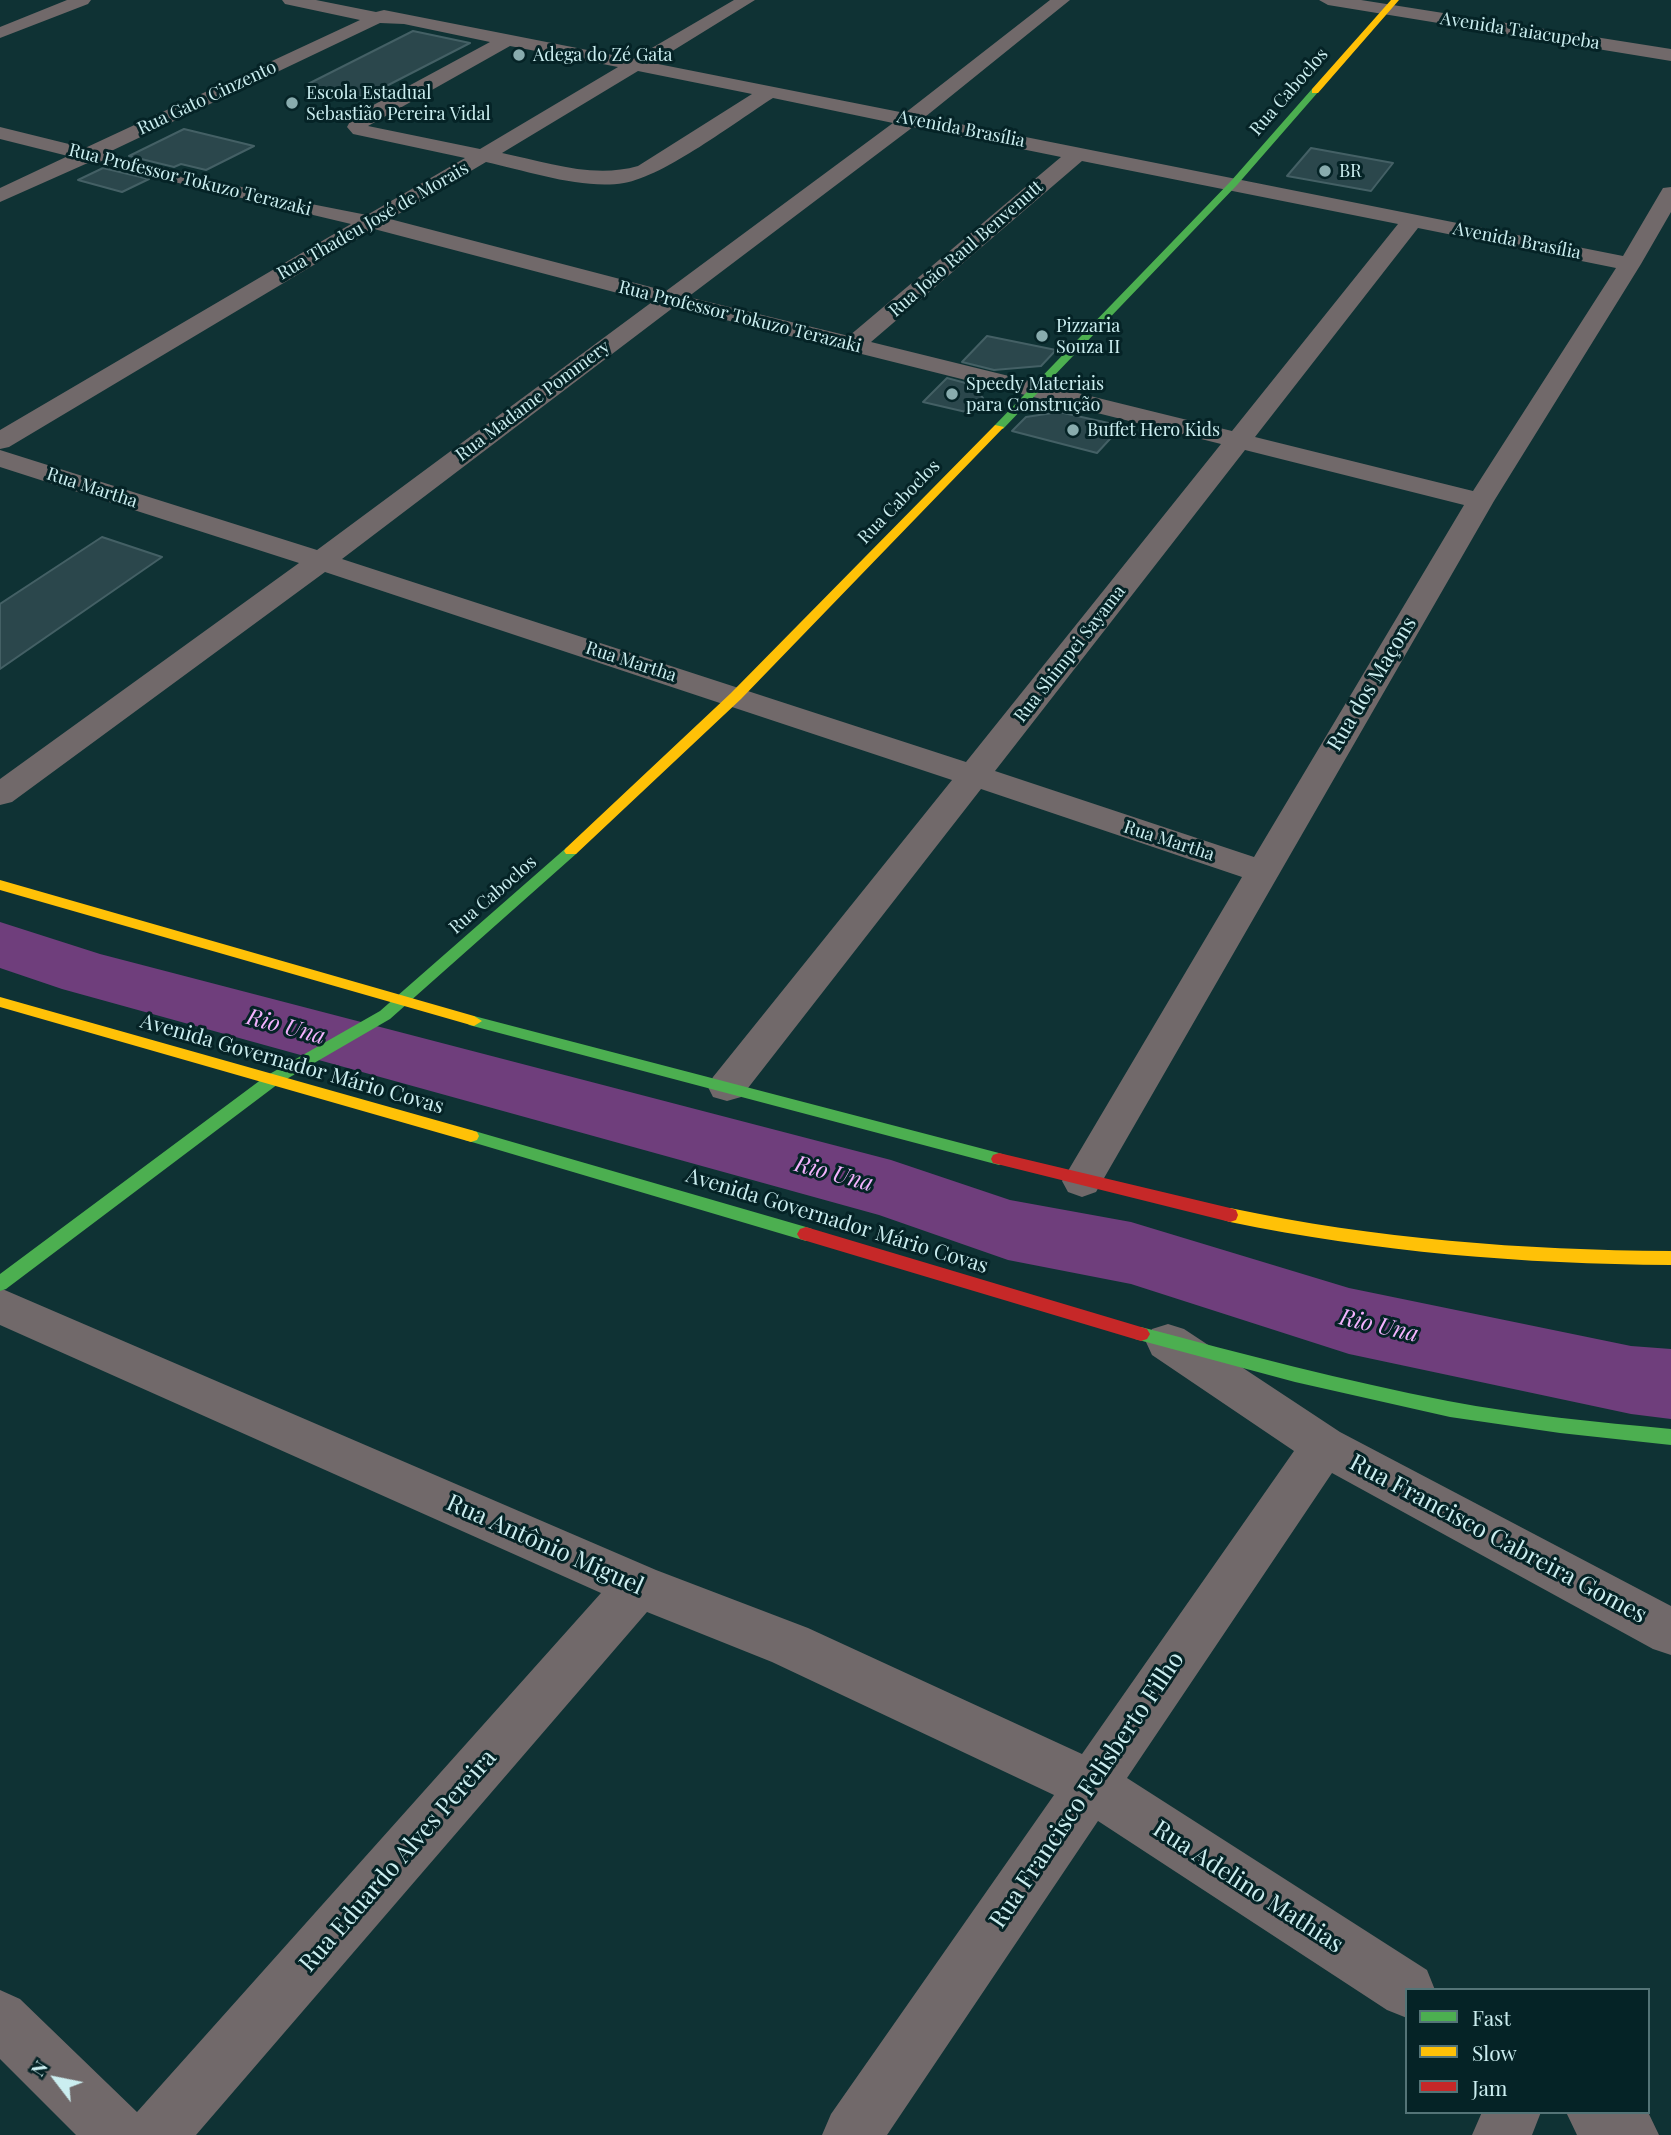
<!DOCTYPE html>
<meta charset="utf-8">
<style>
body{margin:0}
#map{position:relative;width:1671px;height:2135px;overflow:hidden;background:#0f3234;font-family:"Playfair Display",serif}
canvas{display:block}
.legend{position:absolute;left:1405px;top:1988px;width:245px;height:126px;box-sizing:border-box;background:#052326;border:2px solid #547477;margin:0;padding:9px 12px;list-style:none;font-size:21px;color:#cbeef0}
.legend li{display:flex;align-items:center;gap:14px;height:35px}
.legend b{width:35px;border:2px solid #547477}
.north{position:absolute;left:21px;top:2044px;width:70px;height:70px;-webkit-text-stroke:5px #052326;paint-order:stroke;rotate:302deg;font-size:19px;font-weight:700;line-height:28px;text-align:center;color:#cbeef0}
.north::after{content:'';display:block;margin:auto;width:24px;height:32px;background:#cbeef0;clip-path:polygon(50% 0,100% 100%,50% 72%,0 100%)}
</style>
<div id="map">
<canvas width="1671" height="2135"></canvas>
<ul class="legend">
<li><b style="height:9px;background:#4caf50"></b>Fast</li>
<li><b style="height:9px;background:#ffc107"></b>Slow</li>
<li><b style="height:9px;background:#c62828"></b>Jam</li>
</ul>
<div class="north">N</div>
</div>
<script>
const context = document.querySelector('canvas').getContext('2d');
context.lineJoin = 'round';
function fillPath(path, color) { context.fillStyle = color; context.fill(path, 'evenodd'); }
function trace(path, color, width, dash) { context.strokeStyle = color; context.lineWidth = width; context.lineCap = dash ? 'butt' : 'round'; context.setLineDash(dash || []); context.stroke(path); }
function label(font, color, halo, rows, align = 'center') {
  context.font = font + ' "Playfair Display",serif'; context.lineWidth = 6; context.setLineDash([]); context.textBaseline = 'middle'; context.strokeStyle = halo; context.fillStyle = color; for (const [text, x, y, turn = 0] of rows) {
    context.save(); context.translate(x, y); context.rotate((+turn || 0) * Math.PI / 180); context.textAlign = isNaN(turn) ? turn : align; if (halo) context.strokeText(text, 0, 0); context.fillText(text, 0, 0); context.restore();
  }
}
const river = new Path2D(`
 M0 922 100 954 891 1160 1010 1200 1131 1222 1349 1288 1631 1346 1671 1349V1419L1631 1414 1349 1354 1131 1284 1008 1260 879 1215 62 989 0 968Z`);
const building = new Path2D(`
 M413 31 470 43 365 97 306 85Z
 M184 129 254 146 206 170 181 164 174 167 129 156Z
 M1311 148 1393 163 1371 191 1287 176Z
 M103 168 149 179 122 192 78 180Z
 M987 336 1056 350 1041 366 994 370 962 362Z
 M947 378 973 385 983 398 966 412 923 402Z
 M1059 412 1122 426 1097 453 1012 431 1026 417Z
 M102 537 162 557 0 669V604Z`);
const street = new Path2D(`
 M67 0H91L88 4 0 38V27Z
 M282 0H316L376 12 384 10 633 59 734 0H755L653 63 905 113 1050 0H1070L925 117 1623 256 1660 193 1663 188 1671 187V212L1641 264 1494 501 1096 1192 1082 1197 1068 1192 1062 1181 1242 877 981 789 741 1097 727 1101 713 1097 708 1087 713 1077 952 780 325 572 12 802 0 805V779L299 563 0 467V450L317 550 652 302 374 229 9 447 0 449V430L351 224 90 162 0 202V188L68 156 0 139V127L85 148 360 20 285 4ZM380 23 404 24 490 42 353 116 347 127 353 134 465 158 367 215 301 202 107 153ZM510 46 618 67 480 149 368 126ZM638 71 752 94 638 166C593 179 546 162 502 153ZM773 98 893 123 666 291 390 219 486 162C527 171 583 190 624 183 665 176 735 122 773 98ZM913 127 1061 157 849 336 688 297ZM1082 161 1398 224 1232 431 871 342ZM1418 228 1616 268 1473 491 1255 437ZM674 307 1221 444 966 762 342 559ZM1245 450 1464 505 1254 857 995 771Z
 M1319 0H1361L1671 49V61L1328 5Z
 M0 1288 656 1570 808 1628 1082 1754 1294 1451 1152 1355 1146 1342 1152 1329 1168 1324 1184 1329 1340 1432 1671 1606V1655L1653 1649 1332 1473 1127 1778 1427 1970 1435 1990H1407V2018L1387 2010 1098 1821 887 2135H822L831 2114 1054 1795 772 1662 647 1612 196 2135H76L0 2059V1990L20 1999 137 2112 601 1593 0 1325Z
 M1482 2112H1541L1532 2135H1472Z
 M1566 2112H1648L1659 2135H1577Z`);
const fast = new Path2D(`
 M1312 89 1319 91 1237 185 1003 429H995V425L1231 181Z
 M571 846 576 848 578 851 576 854 390 1019 278 1084 6 1289 0 1291V1274L266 1076 380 1011 566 848Z
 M474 1016 999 1153 1005 1155 1007 1159 1005 1163 999 1165 469 1025 466 1021 469 1017Z
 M471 1130 806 1227 812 1229 815 1234 812 1239 806 1241 465 1140 463 1136 465 1132Z
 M1141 1327C1243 1354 1345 1381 1448 1401 1522 1415 1597 1422 1671 1429V1445L1560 1433 1450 1417 1295 1382 1135 1339 1132 1334 1135 1329Z`);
const slow = new Path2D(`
 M1391 0H1399L1318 93H1312V89Z
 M995 425 1004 427 741 699 576 854H566L564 851 566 848 731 693Z
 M0 880 474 1016 482 1021 474 1026 0 890Z
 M0 997 471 1130 477 1132 479 1136 477 1140 471 1142 0 1007Z
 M1230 1208C1376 1239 1522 1250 1671 1251V1265C1522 1264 1376 1252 1230 1222L1224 1220 1222 1215 1224 1210Z`);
const jam = new Path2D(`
 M999 1153 1230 1208 1236 1210 1238 1215 1236 1220 1230 1222 993 1163 991 1159 993 1155Z
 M806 1227 1141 1327 1147 1329 1150 1334 1147 1339 1141 1341 800 1239 797 1234 800 1229Z`);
const markers = [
 [519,55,7,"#89acae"],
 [292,103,7,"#89acae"],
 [1325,171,7,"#89acae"],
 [1042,336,7,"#89acae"],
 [952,394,7,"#89acae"],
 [1073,430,7,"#89acae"]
];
const farStreetnames = [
 ["Avenida Taiacupeba",1520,31,9],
 ["Rua Caboclos",1289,92,-49],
 ["Rua Gato Cinzento",207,98,-25],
 ["Avenida Brasília",961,129,11],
 ["Rua Professor Tokuzo Terazaki",190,180,14],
 ["Rua Thadeu José de Morais",373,221,-30],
 ["Avenida Brasília",1517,241,11],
 ["Rua João Raul Benvenutt",966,249,-41],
 ["Rua Professor Tokuzo Terazaki",740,317,14],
 ["Rua Madame Pommery",533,401,-37],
 ["Rua Martha",92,488,18],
 ["Rua Caboclos",899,502,-46],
 ["Rua Shimpei Sayama",1070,654,-52],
 ["Rua Martha",631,662,18],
 ["Rua Martha",1169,841,18],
 ["Rua Caboclos",493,895,-41]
];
const farPoinames = [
 ["Adega do Zé Gata",533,55],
 ["Escola Estadual",306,93],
 ["Sebastião Pereira Vidal",306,114],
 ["BR",1339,171],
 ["Pizzaria",1056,326],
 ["Souza II",1056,347],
 ["Speedy Materiais",966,384],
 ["para Construção",966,405],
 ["Buffet Hero Kids",1087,430]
];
const streetNames = [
 ["Rua dos Maçons",1372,684,-59],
 ["Avenida Governador Mário Covas",292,1064,16],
 ["Avenida Governador Mário Covas",837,1221,17]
];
const waterNames = [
 ["Rio Una",286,1027,15],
 ["Rio Una",834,1174,15],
 ["Rio Una",1379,1326,13]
];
const nearStreetnames = [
 ["Rua Francisco Cabreira Gomes",1498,1539,28],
 ["Rua Antônio Miguel",545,1545,24],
 ["Rua Francisco Felisberto Filho",1087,1790,-56],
 ["Rua Eduardo Alves Pereira",398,1861,-49],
 ["Rua Adelino Mathias",1248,1887,33]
];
fillPath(river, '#6f3e7c');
fillPath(building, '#2b474c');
trace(building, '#446065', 2);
fillPath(street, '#71696a');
fillPath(fast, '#4caf50');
fillPath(slow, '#ffc107');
fillPath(jam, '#c62828');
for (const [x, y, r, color] of markers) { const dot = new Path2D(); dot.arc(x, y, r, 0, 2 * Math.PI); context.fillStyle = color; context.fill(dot); trace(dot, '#052326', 2.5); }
label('18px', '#cbeef0', '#052326', farStreetnames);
label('18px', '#cbeef0', '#052326', farPoinames, 'left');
label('21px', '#cbeef0', '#052326', streetNames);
label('italic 23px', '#f3b3fe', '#052326', waterNames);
label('24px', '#cbeef0', '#052326', nearStreetnames);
</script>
